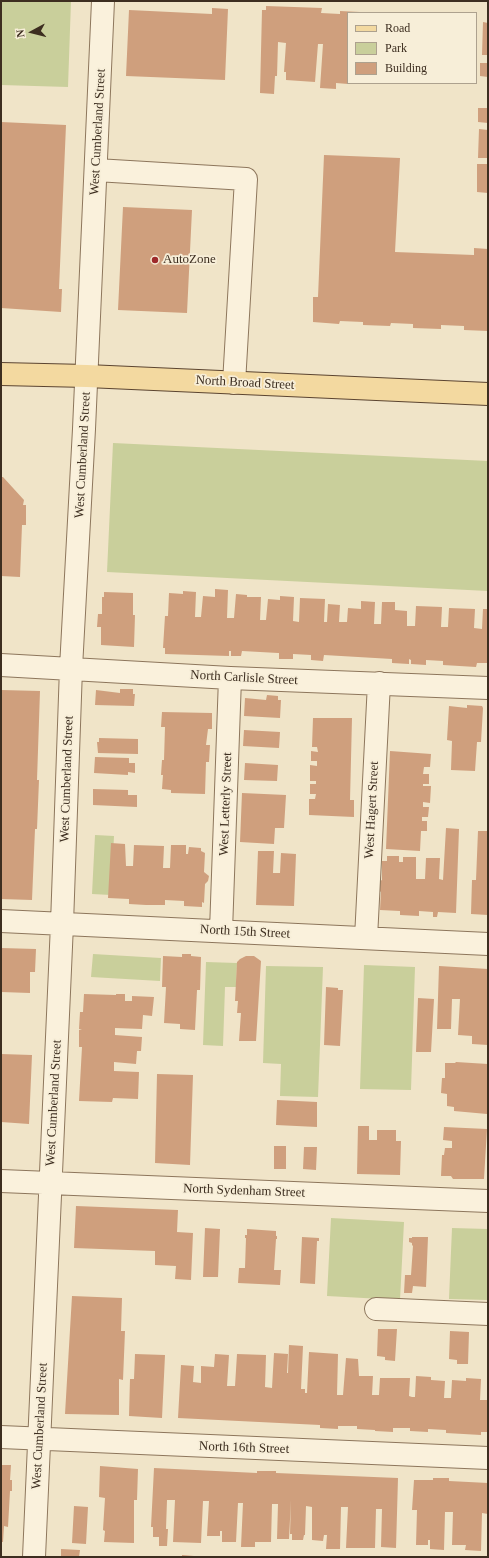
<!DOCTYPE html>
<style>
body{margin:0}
#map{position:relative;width:489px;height:1558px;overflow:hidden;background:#f0e4c8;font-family:Georgia,serif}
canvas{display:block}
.frame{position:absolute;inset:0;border:2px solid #3d2e20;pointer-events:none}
.legend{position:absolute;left:347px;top:12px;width:130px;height:72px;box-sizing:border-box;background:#f7eed8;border:1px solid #ada18e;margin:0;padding:5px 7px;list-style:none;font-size:12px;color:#3d2e20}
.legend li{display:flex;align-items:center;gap:8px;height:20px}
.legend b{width:20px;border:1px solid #ada18e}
.north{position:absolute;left:12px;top:12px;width:40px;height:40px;-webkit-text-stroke:3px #f7eed8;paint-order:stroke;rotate:263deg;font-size:11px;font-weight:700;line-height:16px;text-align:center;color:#3d2e20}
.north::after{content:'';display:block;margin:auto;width:14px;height:18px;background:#3d2e20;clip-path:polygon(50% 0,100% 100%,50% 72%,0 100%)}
</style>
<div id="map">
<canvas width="489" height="1558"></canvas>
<div class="frame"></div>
<ul class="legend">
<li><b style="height:5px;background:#f3d9a0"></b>Road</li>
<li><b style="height:11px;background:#c9cf9b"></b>Park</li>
<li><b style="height:11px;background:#cf9f7d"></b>Building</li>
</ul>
<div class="north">N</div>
</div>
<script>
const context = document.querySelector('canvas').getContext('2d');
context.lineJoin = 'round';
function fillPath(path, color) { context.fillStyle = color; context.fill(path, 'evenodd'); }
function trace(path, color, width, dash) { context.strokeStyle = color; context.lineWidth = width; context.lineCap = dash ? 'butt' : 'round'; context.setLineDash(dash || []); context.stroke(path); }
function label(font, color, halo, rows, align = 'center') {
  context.font = font + ' Georgia,serif'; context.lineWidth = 3.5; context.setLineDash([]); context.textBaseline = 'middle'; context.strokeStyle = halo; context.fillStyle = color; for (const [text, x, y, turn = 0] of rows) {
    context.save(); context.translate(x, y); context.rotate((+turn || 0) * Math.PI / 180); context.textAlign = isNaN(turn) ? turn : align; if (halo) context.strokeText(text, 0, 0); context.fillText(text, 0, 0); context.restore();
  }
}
const green = new Path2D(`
 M1 1H71L68 87 1 85Z
 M113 443 488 461V591L107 572Z
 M95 835 114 836 111 895 92 894Z
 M93 954 161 958 160 981 91 977Z
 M206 962 237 963 236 987H225L223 1046 203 1045Z
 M364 965 415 967 411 1090 360 1089Z
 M266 966 323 967 318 1097 280 1096 281 1064 263 1063Z
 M331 1218 404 1222 400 1300 327 1296Z
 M452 1228 488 1229V1300L449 1299Z`);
const building = new Path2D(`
 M266 6 322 8 321 13 340 14V11L360 12V13H348V84L336 83V89L320 88 323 44H318L315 82 286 80V72H284L286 43 278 42 277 76H275L274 94 260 93 262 10H266Z
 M212 8 228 9 225 80 126 76 129 10 212 14Z
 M483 22 488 23V55H482Z
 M480 63H488V77L480 76Z
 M478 108H488V123L478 122Z
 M1 122 66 125 59 289H62L61 312 1 308Z
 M479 129 488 130V158H478Z
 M324 155 400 158 395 252 474 255V248L488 249V331L464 330V326L441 325V329L413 328V324L391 323 390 326 363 325V322L340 321 339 324 313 322V297H318Z
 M477 164H488V193L477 192Z
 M123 207 192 210 187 313 118 310Z
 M1 477H3L24 500 23 505H26V525H22L20 577 1 576Z
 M215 589 228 590 227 618H234L236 594 247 595V597H261L260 620H266L268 599 280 600V596L294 597 293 621 299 622 300 598 325 599 324 622H327L328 604 340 605 339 622H347L348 608 361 609V601L375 602 374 624H381L382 602H395V610L407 611V626H415L416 606 442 607 441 627H448L449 608 475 609 474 628 482 629 483 609H488V663H477L476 667 443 665V661L426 660V665L411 664V660L409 659V664L392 663V659L324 655 323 661 311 660V655L293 654V659H279V653H278L242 651 241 656H231V651H229V656L165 654V648H163L165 616H168L169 593 183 594V591L196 592 195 617H201L203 596 215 597Z
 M104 592 133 593V615H135L134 647 101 645V627H97L98 614H102V597H104Z
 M120 689H133V694H135L134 706 95 705 96 690 120 693Z
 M1 690 40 691 37 780H39L37 829H35L32 900 1 899Z
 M267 695 278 696V700H281L280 718 244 716 245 698 266 700Z
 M467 705 482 706 483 708 481 742H477L475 771 451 770 452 741 447 740 449 706 467 708Z
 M162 712 212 713V729H208L206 745H210L209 762H206L205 794 171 793V790L162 789 163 775H161L162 760H164L165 727H161Z
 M313 718H352L350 800H354V817L309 815V799H315L316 794H310V784H316V781H310V765L317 766V761H311V751L318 752 317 747H312Z
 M244 730 280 732 279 748 243 746Z
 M99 738 138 739V754L98 753 97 742H99Z
 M390 751 431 754 430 767H424L423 774H429V784H423V786H431L430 803 423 802V807H429L428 817H422V821H427V831H421L420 851 386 849Z
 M95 757 129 758V763H135V773L128 772V775L94 773Z
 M245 763 278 765 277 781 244 780Z
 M93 789 128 790V795H137V807L93 805Z
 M242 793 286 795 284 828H275L274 844 240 842Z
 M446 828 459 829 456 913 438 912 437 917H433V912L419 911V916L400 915V911L380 910 381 892 377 889V883L382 880V861H387V856H399V862H403V857H416V879H425L426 858H440L439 879 443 880Z
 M478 831H488V915L471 914 472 880H476Z
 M111 843 125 844 126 866H133L134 845 164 846 163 868H170L171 845H186V854H188L189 847 201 848V851L205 853 204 872 209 876 208 881 205 884 204 903 202 902V907L184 906V901L165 900V905H146L129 904V899L108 898Z
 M258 851H274L273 873H280L281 853 296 854 294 906 256 905Z
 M1 948 36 949 35 972H30V993L1 992Z
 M182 954H191V956L201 957 200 990H197L195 1030 180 1029V1024L164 1023 166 987H162L163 956 182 957Z
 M246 956H254L261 961 256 1041H239L241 1013H237L238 1001H235L237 962 240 959Z
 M439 966 488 969V1045L472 1044V1036L458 1035 460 999H452L451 1029H437Z
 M326 987 338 988V990H343L340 1046 324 1045Z
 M84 994 116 995V994H125V1001H132V996L154 997 152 1016 143 1015 142 1029 115 1028V1035L142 1037 141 1051H137L136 1064 114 1062V1071L139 1072 138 1099 113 1098 112 1102 79 1101 82 1047H79V1030H82L79 1029 80 1012H83Z
 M418 998 434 999 431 1052H416Z
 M1 1054 32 1055 29 1124 1 1122Z
 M456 1062 488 1064 487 1114 454 1111V1107L447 1106V1094L441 1093 442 1078H445V1063H455Z
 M157 1074 193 1075 190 1165 155 1163Z
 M277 1100 317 1102V1127L276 1125Z
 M358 1126H369V1140H377V1130H396V1141H401L400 1175 357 1174Z
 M444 1127 487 1129 484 1179H453L451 1176H441L442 1155H444L445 1148H452V1141L443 1140Z
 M274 1146H286V1169H274Z
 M304 1147H317L316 1170 303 1169Z
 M76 1206 178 1210 177 1232 193 1233 191 1280 175 1279 176 1266 155 1265V1251L74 1248Z
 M205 1228 220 1229 218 1277H203Z
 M247 1229 276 1231V1236H277V1239H276L274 1270H281L280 1285 238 1283 239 1268H245L246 1238H245V1235H247Z
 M302 1237 319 1238V1241H317L315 1284 300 1283Z
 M412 1237H428L426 1287 413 1286 412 1293H404L405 1275H411L413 1246 412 1245V1243L409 1242V1238H412Z
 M72 1296 122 1298 121 1331H125L123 1380 119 1379V1415L65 1414Z
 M378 1329H397L395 1361 385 1360V1357L377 1356Z
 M450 1331 469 1332 468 1364H457V1360L449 1359Z
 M289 1345 303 1346 301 1389H305V1393H307L309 1352 338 1354 337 1395H343L346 1358 358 1359 359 1376H373L372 1395H379L380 1378H410L409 1396 412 1397H415L416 1376 431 1377V1380L445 1381 444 1398H451L452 1380 466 1381V1378L481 1379 480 1400H487V1396H488V1432H481V1435L446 1433V1430L428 1429V1432L410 1431V1428H393V1432L375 1431V1430L357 1429V1426H338V1429L320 1428V1425L178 1418 181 1365 194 1366 193 1382 201 1383V1366L214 1367 215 1354 229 1355 227 1386H235L237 1354 266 1355 265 1387 272 1388 274 1353 288 1354 287 1373H288Z
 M135 1354 165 1355 162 1418 129 1416 130 1379H134Z
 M1 1465H11L10 1480H12V1491H10L8 1527 4 1526 3 1542H1Z
 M100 1466 138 1469 137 1500H134V1543L104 1542 105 1531 103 1530 105 1498 99 1497Z
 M154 1468 257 1473V1471H276V1473L398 1478 396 1548 381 1547 382 1509H376L375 1548H346L348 1507H341L340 1549H326L327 1535H324L323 1541 312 1540V1507L306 1506 305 1535H304L303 1540H292V1534H290L291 1500 289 1539H277L278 1504H272L271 1542H255V1547H241L243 1503H238L236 1542H222V1531H220V1536H207L209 1501H203L201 1543 173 1542 175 1500H167L166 1529H168L167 1546H159V1537H153V1527H151Z
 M433 1478H449V1481L488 1483V1514L482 1513 481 1551 465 1550 466 1545H452L453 1512H445L444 1550 430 1549V1540H428V1545H416L417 1510H412L414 1480H433Z
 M74 1506 88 1507 86 1544 72 1543Z
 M61 1549 80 1550 79 1557H61Z
 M182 1555 194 1556V1557H182Z`);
const minor = new Path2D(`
 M96 170 246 179 234 383
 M1 665 230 678 488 688
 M1 921 488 944
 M221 931 230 678
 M366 938 379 683
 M1 1181 488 1201
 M376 1309 488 1314
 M1 1437 488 1458
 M34 1557 62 924 71 668 84 429 103 1`);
const major = new Path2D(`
 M1 374 87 376 488 394`);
const markers = [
 [155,260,4,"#9e2a2b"]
];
const streetNames = [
 ["West Cumberland Street",98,132,-87],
 ["North Broad Street",245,383,3],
 ["West Cumberland Street",83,455,-87],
 ["North Carlisle Street",244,678,3],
 ["West Cumberland Street",67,779,-88],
 ["West Letterly Street",226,804,-88],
 ["West Hagert Street",372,810,-87],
 ["North 15th Street",245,932,3],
 ["West Cumberland Street",54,1103,-87],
 ["North Sydenham Street",244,1191,2],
 ["West Cumberland Street",40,1426,-87],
 ["North 16th Street",244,1448,2]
];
const poiNames = [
 ["AutoZone",163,260]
];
fillPath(green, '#c9cf9b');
fillPath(building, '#cf9f7d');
trace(minor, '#8d765c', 24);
trace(major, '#5b4430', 24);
trace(minor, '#faf1dc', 22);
trace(major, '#f3d9a0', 22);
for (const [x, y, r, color] of markers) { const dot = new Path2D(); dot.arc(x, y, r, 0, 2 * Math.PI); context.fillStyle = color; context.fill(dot); trace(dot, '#f7eed8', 1.5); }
label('13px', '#3d2e20', '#f7eed8', streetNames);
label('13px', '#3d2e20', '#f7eed8', poiNames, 'left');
</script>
